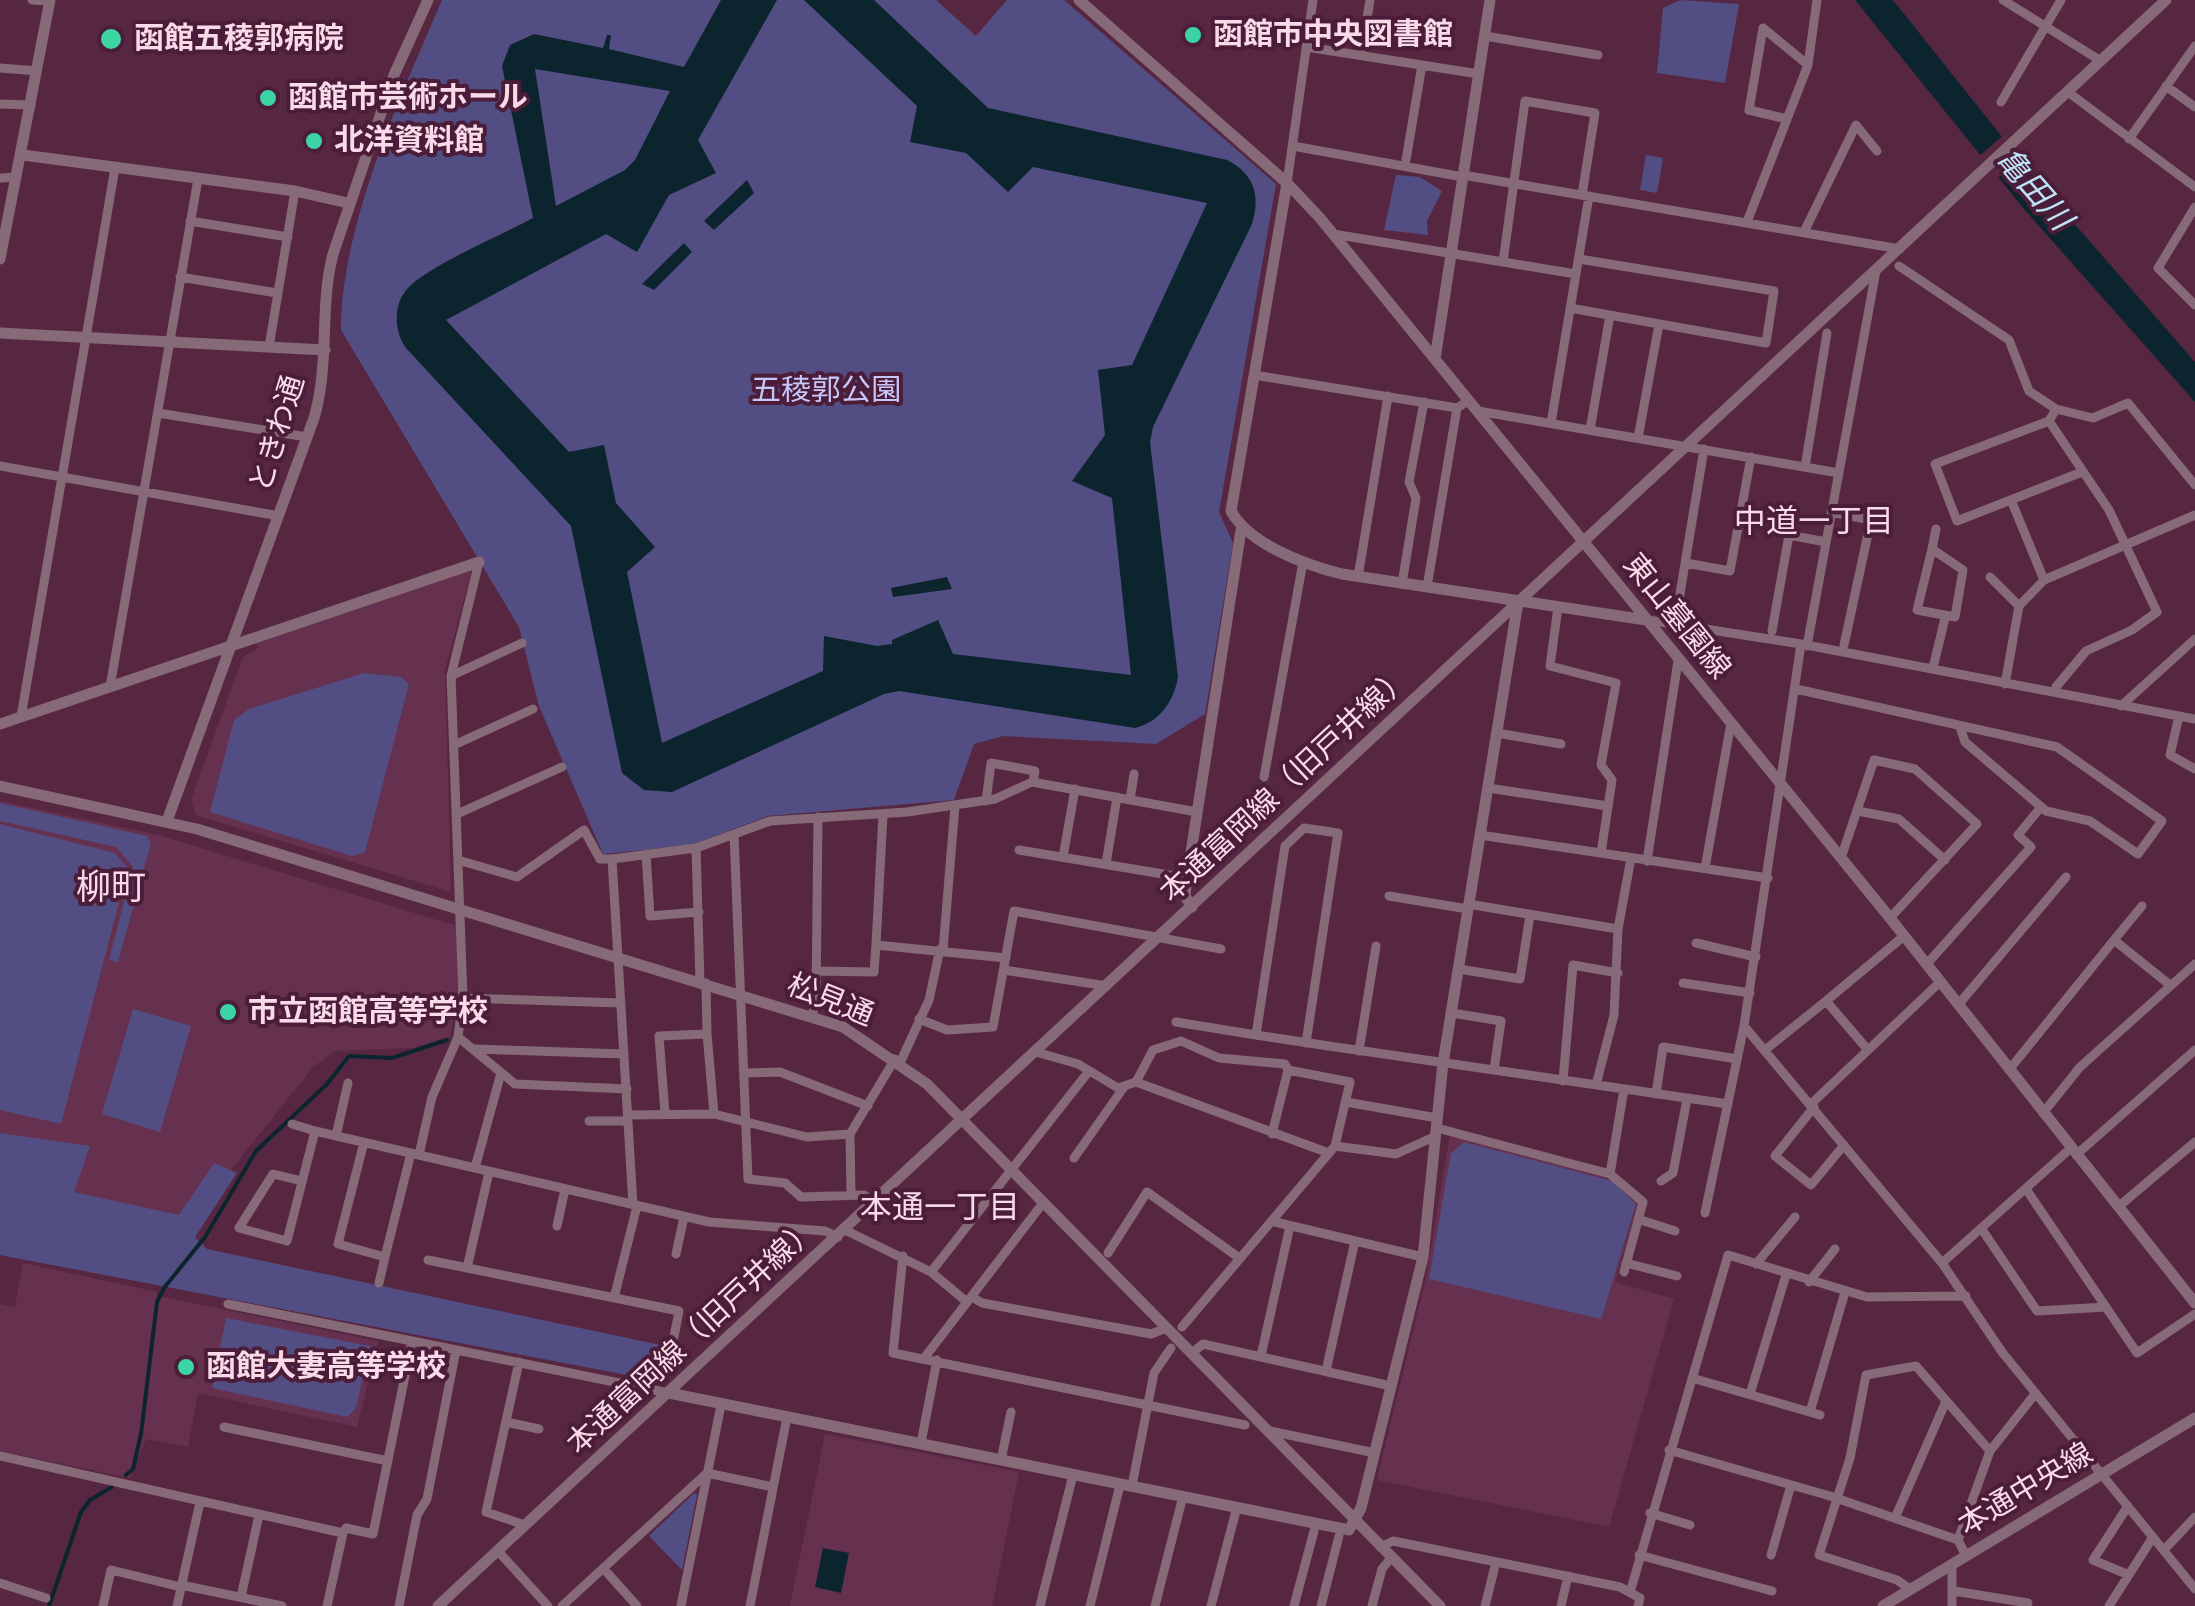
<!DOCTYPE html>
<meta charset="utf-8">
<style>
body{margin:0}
canvas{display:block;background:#572742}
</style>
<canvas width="2195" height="1606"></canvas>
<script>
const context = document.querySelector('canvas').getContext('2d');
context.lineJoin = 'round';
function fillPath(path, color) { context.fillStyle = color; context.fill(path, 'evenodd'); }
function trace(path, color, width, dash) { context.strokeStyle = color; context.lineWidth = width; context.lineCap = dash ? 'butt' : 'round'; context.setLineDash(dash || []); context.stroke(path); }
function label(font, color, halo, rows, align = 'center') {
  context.font = font + ' "Noto Sans","Noto Sans JP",sans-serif'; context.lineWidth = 8; context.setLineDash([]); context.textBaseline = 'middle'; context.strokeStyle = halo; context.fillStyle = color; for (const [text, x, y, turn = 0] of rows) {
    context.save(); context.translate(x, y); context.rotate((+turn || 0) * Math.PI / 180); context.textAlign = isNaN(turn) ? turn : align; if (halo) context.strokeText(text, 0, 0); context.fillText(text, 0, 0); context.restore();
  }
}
const built = new Path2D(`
 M472 569 445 670 451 892 196 815 191 800 243 657 258 648 257 642Z
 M0 801 158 835 457 926 458 998 450 1036 413 1048 335 1051 313 1067 184 1229 0 1187Z
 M1450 1135 1613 1180 1638 1203 1615 1282 1674 1299 1609 1527 1377 1480 1426 1278Z
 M23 1263 157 1292V1296L378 1341 357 1427 198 1393 188 1447 146 1439 130 1478 0 1451V1304L15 1307Z
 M825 1434 1019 1472 992 1606H790Z`);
const green = new Path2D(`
 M442 0H936L976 36 1007 0H1064L1276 184 1219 512 1233 543 1205 714 1156 744 1003 736 974 744 954 800 768 816 691 845 603 854 539 706 519 627 341 330C342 223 400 98 442 0Z
 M1680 0 1739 4 1725 83 1657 73 1663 8Z
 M1646 155 1663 158 1657 193 1640 190Z
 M1396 175 1420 177 1442 191 1427 221 1428 235 1384 230Z
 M364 673 401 677 409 684 365 852 352 856 210 812 234 720 249 709Z
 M0 803 147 836 151 843 118 962 109 960 133 867 116 847 0 821Z
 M0 824 115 853 128 868 61 1124 0 1110Z
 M133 1009 191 1026 160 1132 102 1114Z
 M0 1133 90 1146 74 1192 179 1215 214 1163 237 1173 195 1237 207 1249 684 1350 653 1380 0 1255Z
 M1464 1142 1612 1181 1636 1204 1601 1319 1429 1279 1451 1153Z
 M226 1318 370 1346 356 1408 347 1417 212 1388Z
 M694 1493 697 1495 682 1570 649 1536Z`);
const water = new Path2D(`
 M721 0H777L698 140 716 173 669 195 637 252 606 234 446 320 569 452 604 445 616 503 655 547 627 572 662 743 823 671 824 636 877 646 892 644V640L938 620 953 654 1131 675 1112 498 1072 481 1105 435 1098 370 1132 365 1207 203 1033 167 1008 192 966 153 910 142 917 106 804 0H874L988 108 1227 160C1254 174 1261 195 1252 224L1153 427 1150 442 1178 677C1174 701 1160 722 1135 728L899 691 884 694 672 792 644 790 622 773 571 526 405 347C394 329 393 304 408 288 430 265 502 235 533 218L502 66 510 45 534 34 603 48 607 35H611L609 49 684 67ZM535 69 670 91 635 160 625 170 556 206Z
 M1855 0H1893L2038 182 2195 362V402L2024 209Z
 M747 180 754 193 714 230 704 221Z
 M684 243 692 252 654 290 642 284Z
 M947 577 952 589 893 597 891 588Z
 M823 1548 849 1553 841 1593 815 1587Z`);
const pier = new Path2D(`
 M2006 133 2023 155 1995 181 1976 159Z`);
const stream = new Path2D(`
 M126 1475 133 1469 141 1434 157 1302 164 1288 205 1237 256 1151 327 1084 349 1056 392 1058 447 1040
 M49 1606 81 1512 90 1500 112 1487`);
const minor = new Path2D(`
 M32 0 49 1
 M2003 0 2101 61
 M1485 36 1598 55
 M1306 47 1479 74
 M1361 55 1370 0
 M0 68 37 71
 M2166 86 2195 107
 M2068 92 2195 187
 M2001 102 2061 0
 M0 104 31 105
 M1787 119 1749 110 1763 28 1808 65
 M2129 139 2195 46
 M1293 146 1463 177
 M1406 160 1422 65
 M1463 175 1900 249
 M0 178 17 177
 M1287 183 1313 0
 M2195 207 2158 268 2195 305
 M190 221 288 237
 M1747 222 1808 65 1817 0
 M1804 232 1856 125 1877 151
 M1333 234 1576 274
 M1503 262 1525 101 1595 113 1582 195
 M1899 266 2009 340 2029 391 2056 409
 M180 277 277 293
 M1570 308 1766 343 1774 291 1579 259
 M269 347 295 191
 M1254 375 1457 408 1468 401
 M1478 411 1839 473
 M158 413 307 437
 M2049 421 2109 510 2157 612 2132 630 2086 651 2056 687
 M1551 423 1589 196
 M1590 430 1610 315
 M1638 438 1659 324
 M0 466 279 516
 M1805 467 1827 333
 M2082 472 1957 521 1935 464 2049 421 2056 409 2093 418 2128 403 2195 485
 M2011 500 2044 580
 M1831 512 1871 520 1844 645
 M1932 549 1917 610 1955 617 1963 570 1932 549 1936 529
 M1686 563 1730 571 1751 457
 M1358 577 1388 396
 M1990 577 2019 606
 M1402 584 1416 498 1409 482 1424 402
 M1427 587 1457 408
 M1558 607 1550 666 1616 683 1601 765 1612 780 1601 853
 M1648 620 1801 644 2195 719
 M1675 624 1704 449
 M1772 631 1789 535 1826 542
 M1807 646 1876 271
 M1933 668 1945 618
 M451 676 522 643
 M2005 684 2019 606 2044 580 2195 515
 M110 687 198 179
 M1796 689 2057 747 2162 821 2138 854 2090 821 2046 811 1965 742 1960 727
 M2121 706 2195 639
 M2179 716 2170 755 2195 769
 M21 717 115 168
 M1497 733 1561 744
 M454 745 533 709
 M1264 777 1303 562
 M1488 788 1608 806
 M1130 800 1134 774
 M986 801 991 763 1035 771 1033 782
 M1858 811 1899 819 1945 860
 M457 814 562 767
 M883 814 876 945 1006 958
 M734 834 748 1179 785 1183 801 1197 864 1195 874 1203
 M1480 835 1768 878
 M696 848 700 982
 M1019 850 1187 878
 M646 854 650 916 699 912
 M1063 857 1075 789
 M1841 858 1874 760 1915 769 1977 824 1890 918
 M612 859 633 1205
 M458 860 517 877 584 830 600 859H612L696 848 770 821 907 812 995 799 1032 782 1197 812
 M1647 861 1678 661
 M1106 864 1117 797
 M1705 868 1731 723
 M1389 896 1468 909
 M1468 904 1618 929
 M2114 940 2142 906
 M1696 943 1756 957
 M943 950 955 806
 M1926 965 2031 847 2018 835 2041 807
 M1459 969 1520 979 1530 915
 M1004 970 1107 986
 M816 971 874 972 876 945
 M706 983 707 1034
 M1683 983 1750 993
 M463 998 621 1003
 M1958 1005 2066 877
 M1452 1013 1501 1021 1494 1070
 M812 1015 816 1002 818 817
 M919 1019 947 1030 993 1027 1014 911 1221 949
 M1176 1022 1256 1035
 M1744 1026 1942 1263 2002 1352 2195 1589
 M458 1037 515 1084 627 1089
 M1306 1043 1338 833 1304 828 1285 846 1256 1035C1413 1059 1570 1082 1728 1104
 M475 1049 624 1054
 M1765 1050 1826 1001
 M1868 1050 1826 1001 1904 936
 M1359 1051 1376 946
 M1036 1052 1078 1064 1118 1088 1136 1082 1326 1152
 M900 1063 929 1000 940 949
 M2009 1070 2114 940 2170 985
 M745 1073 780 1072 868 1106
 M1563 1081 1573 965 1618 973
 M1136 1082 1153 1050 1181 1041 1219 1058 1285 1064 1288 1070 1272 1134
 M1596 1085 1614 1015 1618 929 1631 858
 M1656 1094 1663 1047 1737 1059
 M1346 1102 1437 1118
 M1811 1104 1940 982
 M1814 1107 1775 1156 1811 1185 1844 1145
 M2043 1113 2080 1067 2195 964
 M665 1114 659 1036 707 1034 714 1114
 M628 1115 714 1114 807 1137 850 1134 895 1059
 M589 1121H628
 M292 1124 315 1131
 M1437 1128 1610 1174 1643 1202 1624 1272
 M850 1134 851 1194
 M336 1136 348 1083
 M364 1142 338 1244 385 1257 411 1153
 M1335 1146 1396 1154 1436 1136
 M419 1155 432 1097 458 1037 463 998 451 676 479 562
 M2076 1155 2195 1050
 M1074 1158 1124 1087
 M475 1168 501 1073
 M1610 1174 1624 1089
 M302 1181 273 1174 239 1228 287 1241 315 1131 709 1222 825 1231 838 1237
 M1661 1181 1673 1173 1687 1099
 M2026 1189 2137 1353 2195 1314
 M2118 1207 2195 1142
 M1705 1213 1744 1026 1801 644
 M1638 1219 1675 1231
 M1275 1222 1423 1257
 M557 1226 565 1189
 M1981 1228 2037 1311 2106 1307
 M845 1230 931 1272 967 1302
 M1108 1253 1147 1192 1238 1257
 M676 1254 684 1217
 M903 1256 893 1353 1245 1425
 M428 1260 679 1311 673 1342
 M1626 1263 1677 1276
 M1942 1263 2071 1148
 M1756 1264 1795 1217
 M467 1268 489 1172
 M931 1272 1089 1071
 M1809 1282 1835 1249
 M379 1283 385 1257
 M972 1297 982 1303 1151 1334 1167 1328
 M614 1298 637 1206
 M228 1304 412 1341
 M1182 1327 1335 1146 1350 1082 1288 1070
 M1192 1353 1203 1344 1391 1386
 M1261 1356 1290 1226
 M925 1357 1043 1203
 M519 1362 486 1512 525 1525
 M1326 1371 1355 1241
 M1692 1378 1820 1415
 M1750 1394 1786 1275
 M1810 1412 1845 1292
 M506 1422 539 1429
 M224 1427 388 1461
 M1270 1431 1375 1453
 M921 1443 937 1360
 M1669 1450 1830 1496 1958 1540
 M0 1456 343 1533 346 1528 373 1534 412 1341 669 1393
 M1001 1460 1011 1412
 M1132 1486 1154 1373 1171 1348
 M2128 1506 2093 1560 2129 1575
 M1650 1513 1690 1525
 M1895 1518 1946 1401
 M1380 1547 1393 1541 1620 1587 1640 1598 1638 1606
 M497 1550 548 1606
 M2164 1550 2195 1517
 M1639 1555 1772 1591
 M1771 1555 1791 1485
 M1966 1556 1958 1540 1990 1451 2035 1394
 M1952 1565V1606
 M603 1568 637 1606
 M0 1583 46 1598
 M181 1585 282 1606
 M1631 1589 1728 1255 1867 1297 1966 1296
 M1910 1589 1897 1580 1819 1555 1850 1458 1866 1375 1916 1366 1990 1451
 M1954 1591 2028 1603
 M241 1597 259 1515
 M103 1606 111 1570 181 1587
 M177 1606 200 1502
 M327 1606 343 1533
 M399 1606 417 1515 427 1499 456 1350
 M562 1606 707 1473 773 1487
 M681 1606 720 1410
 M750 1606 787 1417
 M1040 1606 1073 1475
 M1090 1606 1120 1485
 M1155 1606 1183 1496
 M1211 1606 1237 1507
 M1294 1606 1314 1531
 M1321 1606 1339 1536
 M1372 1606 1382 1569 1391 1558
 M1485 1606 1496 1562
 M1561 1606 1568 1576
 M2109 1606 2153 1537`);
const tertiary = new Path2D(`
 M1079 0 1287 183 1320 218 1890 918 2195 1303
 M23 155 295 191 348 203
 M1287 183 1231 511C1249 544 1305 565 1342 574L1646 620
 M0 259 50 0
 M0 333 325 350
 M1435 359 1490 0
 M0 724 479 562
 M0 786 197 829 843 1027 927 1084 1440 1606
 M167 821 314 418C330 364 319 308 333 254L394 75 428 0
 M1192 907 1185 896 1187 878 1241 530
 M669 1393 1349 1530 1361 1508 1423 1257 1443 1063 1518 602
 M438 1606 2166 0
 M1883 1606 2195 1418`);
const markers = [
 [1193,35,10,"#3cd4a4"],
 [111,39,12,"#3cd4a4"],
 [268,98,10,"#3cd4a4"],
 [314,141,10,"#3cd4a4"],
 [228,1012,10,"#3cd4a4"],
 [186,1367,10,"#3cd4a4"]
];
const poiNames = [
 ["函館市中央図書館",1213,35],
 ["函館五稜郭病院",134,39],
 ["函館市芸術ホール",288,98],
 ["北洋資料館",334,141],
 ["市立函館高等学校",248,1012],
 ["函館大妻高等学校",206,1367]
];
const parkNames = [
 ["五稜郭公園",826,391]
];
const streetNames = [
 ["ときわ通",278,434,-73],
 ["東山墓園線",1676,617,51],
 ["本通富岡線（旧戸井線）",1286,785,-43],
 ["松見通",830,1001,22],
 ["本通富岡線（旧戸井線）",693,1337,-43],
 ["本通中央線",2026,1490,-31]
];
const waterNames = [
 ["亀田川",2033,190,49]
];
const neighbourhoodNames = [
 ["中道一丁目",1814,523],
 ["本通一丁目",940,1209]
];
const quarterNames = [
 ["柳町",111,889]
];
fillPath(built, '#66314f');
fillPath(green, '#524d82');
fillPath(water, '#0b242e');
fillPath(pier, '#572742');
trace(stream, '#0b242e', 4);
trace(minor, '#866a78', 9);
trace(tertiary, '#866a78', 11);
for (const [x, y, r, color] of markers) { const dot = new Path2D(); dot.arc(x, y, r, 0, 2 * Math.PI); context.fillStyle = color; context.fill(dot); trace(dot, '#4b1d38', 4); }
label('bold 30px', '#f8dae9', '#4b1d38', poiNames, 'left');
label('30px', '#c8c6f9', '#4b1d38', parkNames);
label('30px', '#f8dae9', '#4b1d38', streetNames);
label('italic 32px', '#bee5f7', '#4b1d38', waterNames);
label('32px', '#f8dae9', '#4b1d38', neighbourhoodNames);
label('35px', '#f8dae9', '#4b1d38', quarterNames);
</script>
